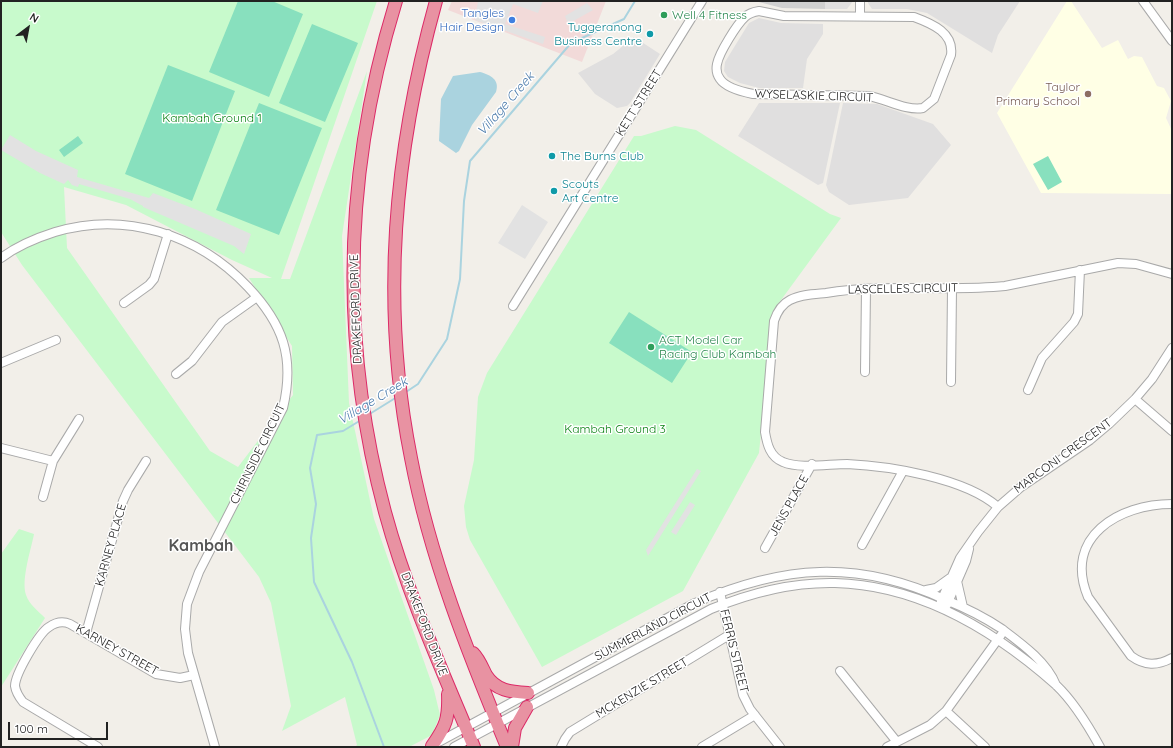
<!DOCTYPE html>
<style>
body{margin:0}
#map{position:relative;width:1173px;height:748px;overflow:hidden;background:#f2efe9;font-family:Quicksand,sans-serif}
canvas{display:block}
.frame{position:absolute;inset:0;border:2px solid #222;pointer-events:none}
.north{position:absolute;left:8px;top:8px;width:40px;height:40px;-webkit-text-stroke:3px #fff;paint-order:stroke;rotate:32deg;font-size:11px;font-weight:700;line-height:16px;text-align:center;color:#222}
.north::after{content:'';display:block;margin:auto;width:14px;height:18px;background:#222;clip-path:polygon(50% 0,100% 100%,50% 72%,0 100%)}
.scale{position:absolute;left:8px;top:722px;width:100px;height:18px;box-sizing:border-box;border:2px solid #222;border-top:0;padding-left:5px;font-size:12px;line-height:14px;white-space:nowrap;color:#222;-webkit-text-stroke:3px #fff;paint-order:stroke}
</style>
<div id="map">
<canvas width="1173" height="748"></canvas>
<div class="frame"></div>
<div class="north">N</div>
<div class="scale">100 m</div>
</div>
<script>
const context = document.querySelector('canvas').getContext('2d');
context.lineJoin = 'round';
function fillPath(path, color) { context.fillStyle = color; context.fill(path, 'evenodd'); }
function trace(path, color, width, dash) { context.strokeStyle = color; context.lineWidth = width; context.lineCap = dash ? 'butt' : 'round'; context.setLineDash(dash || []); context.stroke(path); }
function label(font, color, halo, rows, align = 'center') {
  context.font = font + ' Quicksand,sans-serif'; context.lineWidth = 3; context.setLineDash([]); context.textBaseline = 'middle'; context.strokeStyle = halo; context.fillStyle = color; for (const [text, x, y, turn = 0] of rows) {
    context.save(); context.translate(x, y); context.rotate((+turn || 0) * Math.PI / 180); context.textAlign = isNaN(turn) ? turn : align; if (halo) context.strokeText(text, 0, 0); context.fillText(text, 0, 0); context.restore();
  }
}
const residential = new Path2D(`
 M825 1H853L847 9H825Z
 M868 1H1020L998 35 992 53 927 13 907 9H872L868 3Z
 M759 18 781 23 823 24V34L807 59 803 88H759L740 83 728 77 724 71 725 62 749 23Z
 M634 37 660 54 630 103 627 106 617 108 595 94 578 73 613 54Z
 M759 103H840L823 183 818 185 738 136Z
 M843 103 877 104 933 124 951 145 908 198 849 205 829 192 826 185Z`);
const commercial = new Path2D(`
 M452 1H606L582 62 448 10Z`);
const education = new Path2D(`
 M1067 1H1071L1102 48 1118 40 1128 59 1134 56 1142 57 1157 86 1164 88 1171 101 1166 118 1172 131V194L1041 193 997 113Z`);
const religious = new Path2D(`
 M755 1H825V9L782 8Z`);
const park = new Path2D(`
 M1 1H377L281 279H290L367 71 342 236 349 403 374 519 434 690 440 715 432 735 409 747H355L357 745 345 697 282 731 291 706 271 603 259 577 22 265 1 232ZM64 187 126 205 232 260 272 278H249L292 346 293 395 238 467 210 451 67 248Z
 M675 126 696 130 830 214 841 218 773 311 759 453 683 591 542 667 470 540 466 527 464 506 474 460 478 397 487 373 634 136H641Z
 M19 529 34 534C31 550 21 579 26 595 29 604 38 611 45 618L1 687V554Z`);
const pitch = new Path2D(`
 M238 1H272L303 14 269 97 209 72Z
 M312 24 358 43 325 122 279 103Z
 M168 65 235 91 192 201 125 174Z
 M259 103 322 128 279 235 216 210Z
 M78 136 83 143 64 157 59 150Z
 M1048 156 1062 182 1048 190 1033 164Z
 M629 312 692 352 672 383 609 343Z`);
const parking = new Path2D(`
 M478 1H543L538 13 513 4 505 24 545 37 543 44 475 20Z
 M587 3 593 10 568 24 565 16Z
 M10 135 36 151 78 170 77 177 149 198 153 193 195 209 251 234 244 254 234 246 143 207V206L130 199 79 184 78 187 72 185 68 180 64 184 40 173 1 150Z
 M522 205 548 222 525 259 498 243Z
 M697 469 701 471 648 556 646 550Z
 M690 502 695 505 676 535 671 532Z`);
const water = new Path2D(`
 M480 72C491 75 500 80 496 92L472 125 459 151 456 153 439 141 441 99 453 76Z`);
const stream = new Path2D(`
 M406 392 418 384 447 339 460 279 464 201 470 161 571 43 624 19 635 1
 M368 415 397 397
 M361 420 343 431 317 435 310 468 316 504 311 538 314 582 352 662 384 747`);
const minor = new Path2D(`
 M1143 1 1172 41
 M759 11 784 16 914 17C933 24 954 33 951 55L934 99 923 108C906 111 886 99 869 96L753 94C743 92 726 88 720 79 717 75 716 69 717 64 719 53 737 24 745 17 749 13 753 12 759 11Z
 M860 16V1
 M1 258C17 246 36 238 55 232 125 211 198 234 248 287 283 324 295 357 283 408L199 572 187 604 185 629 188 653 215 747
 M124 303 149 285 154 279 168 234
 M513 306 702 1
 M1 363 56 340
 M865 372 866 288
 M176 374 192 361 222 322 257 297
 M951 382 952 288
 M1028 390 1042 358 1074 322 1078 314 1080 270
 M1135 399 1172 431
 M1 448 53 461
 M43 497 53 461 79 419
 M1172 504C1119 504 1063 537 1088 597L1131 656C1145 666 1157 666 1172 658
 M998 507C965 478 890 466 847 464 829 464 799 469 783 462 770 457 767 444 765 432L774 321C777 312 782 304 790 300 801 294 815 294 826 293 886 283 946 292 1005 286L1118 263 1136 264 1172 274
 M862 545 903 471
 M765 548 812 464
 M957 581 963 607
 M926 590 936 588 950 578
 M720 592 743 695 750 709 780 747
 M941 601 960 558 978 532 998 507 1021 487 1090 440 1109 424 1135 399 1152 379 1172 348
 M947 605 966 561 969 549
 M86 633 123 501 128 490 146 461
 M840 671 897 742
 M946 711 985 747
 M435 744 695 603C783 565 857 559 946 600 966 608 984 617 1002 629 1022 644 1047 662 1056 685
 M98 747 23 702C19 697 16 693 15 686 15 674 39 633 49 627 56 622 63 621 70 624L156 674 180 678 194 675
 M454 747 711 609C750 593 792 582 835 583 919 585 995 631 1056 685 1073 701 1089 727 1100 747
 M561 747 565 739 570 732 729 635
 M702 747 755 715
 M887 747 930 725 946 711 1001 635`);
const highway = new Path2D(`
 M396 1C344 170 339 341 385 512 407 593 442 670 474 747
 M436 1C394 152 380 303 411 458 430 558 468 653 507 747
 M473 653C479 659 482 667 486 675 496 691 511 692 528 693
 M432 746C446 726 449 718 448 694
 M512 747 515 728 527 707`);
const markers = [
 [664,15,4,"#2e9e5b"],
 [512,20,4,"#3f7fe0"],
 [650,34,4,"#0f9aa8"],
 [1088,94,4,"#8d6e63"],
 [552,156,4,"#0f9aa8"],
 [554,191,4,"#0f9aa8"],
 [651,347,4,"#2e9e5b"]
];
const shopNames = [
 ["Tangles",504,13],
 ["Hair Design",504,27]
];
const leisureNames = [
 ["Well 4 Fitness",672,15],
 ["ACT Model Car",659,340],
 ["Racing Club Kambah",659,354]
];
const cultureNames = [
 ["Tuggeranong",642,27,"right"],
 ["Business Centre",642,41,"right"],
 ["The Burns Club",560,156],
 ["Scouts",562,184],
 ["Art Centre",562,198]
];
const educationNames = [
 ["Taylor",1080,87],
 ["Primary School",1080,101]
];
const streetNames = [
 ["WYSELASKIE CIRCUIT",814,96,2],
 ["KETT STREET",639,103,-58],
 ["LASCELLES CIRCUIT",903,289,-1],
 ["DRAKEFORD DRIVE",356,309,-92],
 ["CHIRNSIDE CIRCUIT",258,454,-64],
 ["MARCONI CRESCENT",1063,456,-36],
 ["JENS PLACE",789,506,-61],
 ["KARNEY PLACE",111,545,-74],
 ["DRAKEFORD DRIVE",424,624,69],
 ["SUMMERLAND CIRCUIT",653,627,-28],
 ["KARNEY STREET",117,650,29],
 ["FERRIS STREET",734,651,76],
 ["MCKENZIE STREET",642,688,-31]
];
const parkNames = [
 ["Kambah Ground 1",212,118],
 ["Kambah Ground 3",615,429]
];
const waterNames = [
 ["Village Creek",506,104,-49],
 ["Village Creek",373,401,-31]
];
const districtNames = [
 ["Kambah",201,546]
];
fillPath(residential, '#e0dfdf');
fillPath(commercial, '#f2dad9');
fillPath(education, '#ffffe5');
fillPath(religious, '#d0d0d0');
fillPath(park, '#c8facc');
fillPath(pitch, '#88e0be');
fillPath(parking, '#e2e2e2');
fillPath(water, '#aad3df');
trace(stream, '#aad3df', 2);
trace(minor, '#a9a9a9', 10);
trace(highway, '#dc2a67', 14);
trace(minor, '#fff', 8);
trace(highway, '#e892a2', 12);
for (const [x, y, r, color] of markers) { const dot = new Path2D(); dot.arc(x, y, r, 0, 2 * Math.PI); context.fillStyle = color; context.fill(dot); trace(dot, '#fff', 1.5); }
label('12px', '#366cbe', '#fff', shopNames, 'right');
label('12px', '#27864d', '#fff', leisureNames, 'left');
label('12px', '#0d838f', '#fff', cultureNames, 'left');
label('12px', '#785e54', '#fff', educationNames, 'right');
label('12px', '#222', '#fff', streetNames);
label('12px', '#0c8416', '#fff', parkNames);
label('italic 13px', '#4a7aab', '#fff', waterNames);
label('bold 16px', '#555', '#fff', districtNames);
</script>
